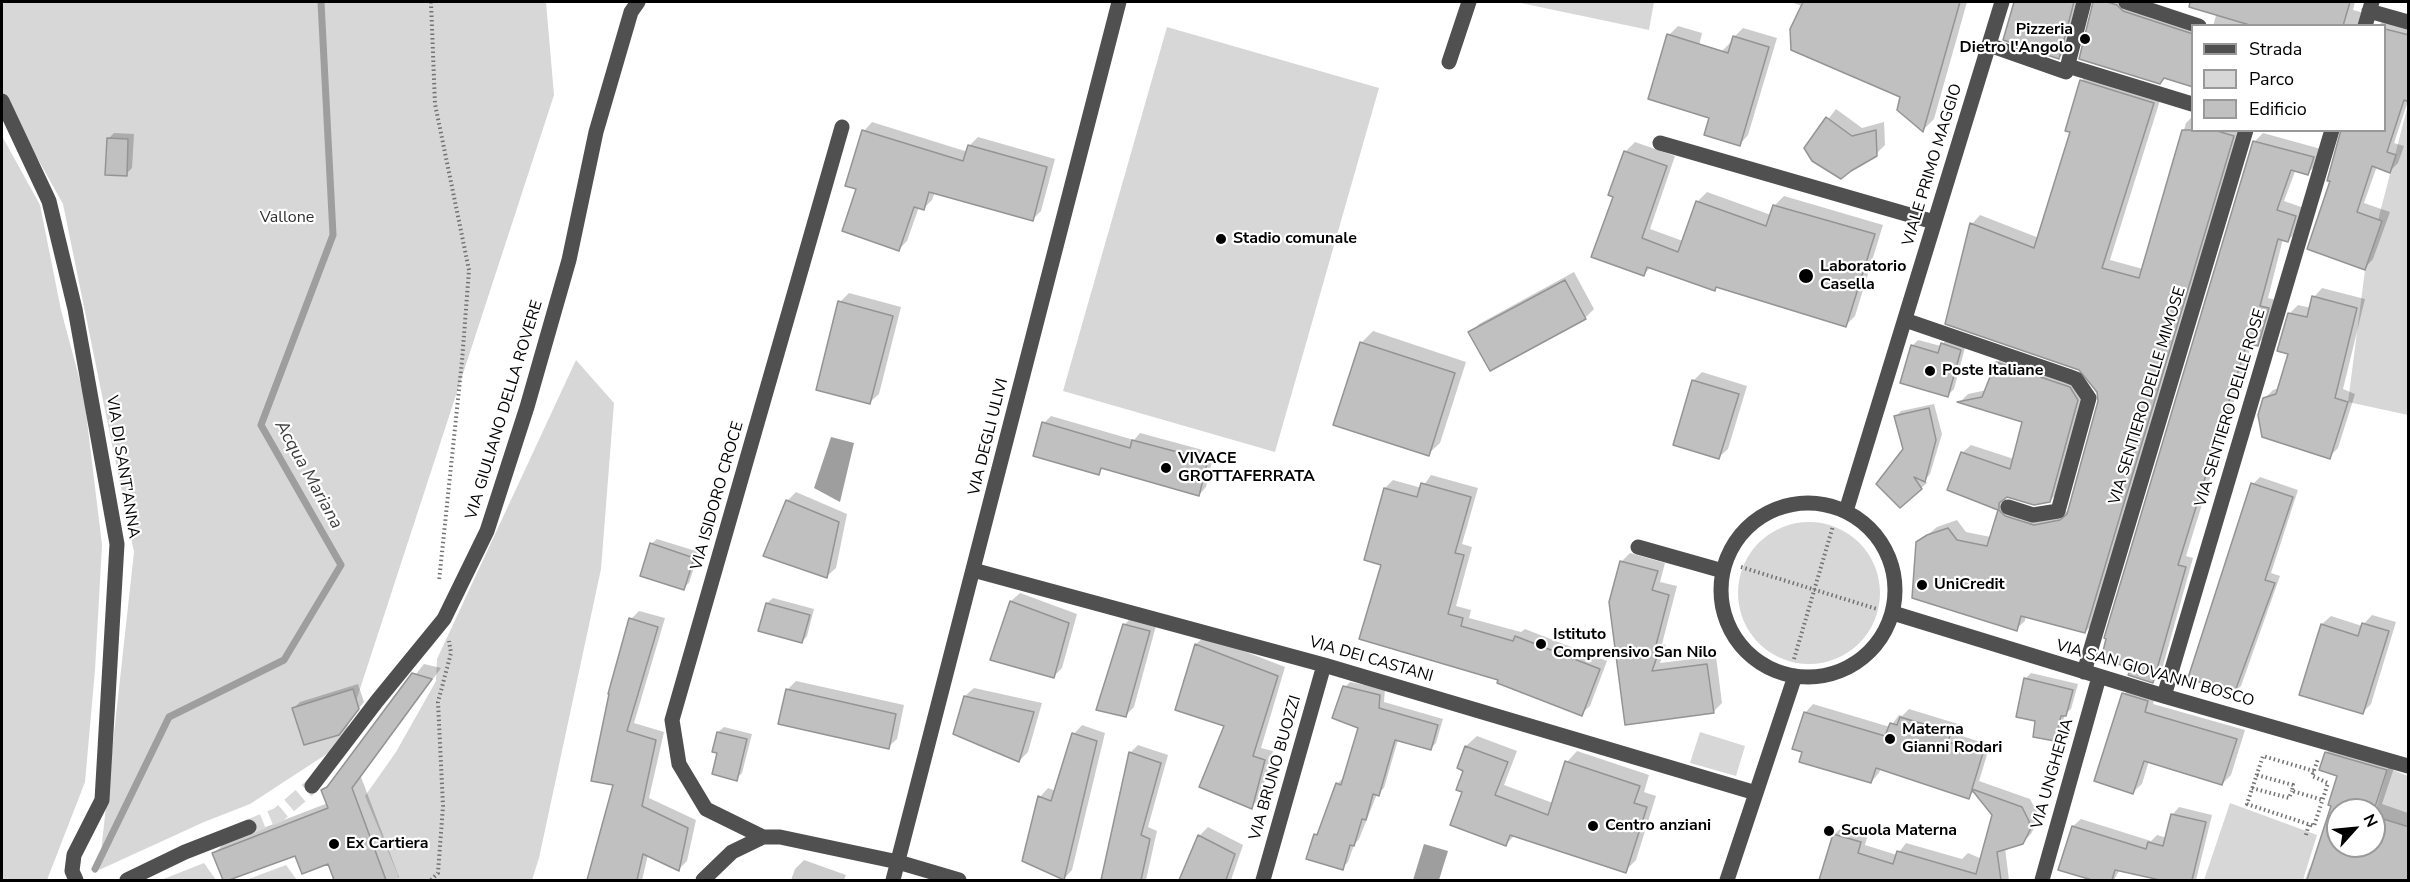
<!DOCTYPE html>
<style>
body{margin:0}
#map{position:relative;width:2410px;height:882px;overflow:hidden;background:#fff;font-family:"Nunito Sans",sans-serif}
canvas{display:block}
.frame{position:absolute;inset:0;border:3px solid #000;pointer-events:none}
.legend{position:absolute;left:2191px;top:24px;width:195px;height:108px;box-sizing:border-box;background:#fff;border:2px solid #999;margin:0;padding:8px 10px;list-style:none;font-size:18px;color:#000}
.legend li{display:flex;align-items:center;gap:12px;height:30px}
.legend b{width:30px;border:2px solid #999}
.north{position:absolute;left:2326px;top:798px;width:60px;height:60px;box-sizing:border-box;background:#fff;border:2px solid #999;border-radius:50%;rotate:63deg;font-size:16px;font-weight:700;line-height:24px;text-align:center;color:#000}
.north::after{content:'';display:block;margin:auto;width:21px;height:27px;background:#000;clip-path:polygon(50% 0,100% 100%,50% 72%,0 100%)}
</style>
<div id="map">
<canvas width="2410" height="882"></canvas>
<div class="frame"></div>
<ul class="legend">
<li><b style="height:8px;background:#505050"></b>Strada</li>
<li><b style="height:16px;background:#d7d7d7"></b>Parco</li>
<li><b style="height:16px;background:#c0c0c0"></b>Edificio</li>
</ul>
<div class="north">N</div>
</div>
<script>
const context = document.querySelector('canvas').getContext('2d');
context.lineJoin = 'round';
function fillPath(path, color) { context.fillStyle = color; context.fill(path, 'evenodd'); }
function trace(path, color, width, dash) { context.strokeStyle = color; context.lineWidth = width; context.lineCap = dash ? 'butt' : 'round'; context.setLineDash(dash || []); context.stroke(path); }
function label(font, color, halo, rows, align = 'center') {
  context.font = font + ' "Nunito Sans",sans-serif'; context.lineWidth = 4.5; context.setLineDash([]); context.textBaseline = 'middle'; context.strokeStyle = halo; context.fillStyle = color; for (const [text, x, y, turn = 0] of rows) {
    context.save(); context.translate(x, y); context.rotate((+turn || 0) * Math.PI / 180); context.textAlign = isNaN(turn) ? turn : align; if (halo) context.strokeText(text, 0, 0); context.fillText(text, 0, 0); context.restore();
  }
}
const green = new Path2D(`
 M2 2H546L554 95 342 744 250 804 204 822 99 870 134 552 63 204 2 95Z
 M1516 2H1654L1649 30Z
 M1167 27 1379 88 1275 452 1063 391Z
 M2408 105V415L2348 402 2365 270Z
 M2 136 40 205 61 310 84 396 102 545 95 670 85 782 47 880H2Z
 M576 360 614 403 601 569 539 858 532 880H397L398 875 365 796 396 752 436 681 437 659Z
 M1738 593a71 71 0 1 1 142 0a71 71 0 1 1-142 0Z
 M1700 732 1745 746 1736 776 1690 763Z
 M2388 768 2408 776V827L2374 816Z
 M2230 803 2317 835 2303 880H2204Z
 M204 863 216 880H161Z
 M286 865 297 880H246Z`);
const water = new Path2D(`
 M831 437 854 443 840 502 814 488Z
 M1424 844 1448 851 1439 880H1413Z`);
const shadow = new Path2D(`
 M1791 2H1967L1934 119 1923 130 1901 96 1802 6Z
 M2015 2H2079L2067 49 2059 58 2005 39Z
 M2095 2H2131L2192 26V86L2095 4Z
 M2220 2H2355L2353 10 2364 13 2368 26H2213Z
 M2385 19 2408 25V101L2394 143 2404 146 2398 163 2390 171 2377 166 2364 203 2390 212 2373 259 2365 268 2332 180 2384 130V26H2378Z
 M1678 26 1702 33 1695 63 1715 70 1722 51 1731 42 1733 43 1734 37 1743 28 1777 38 1748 135 1740 144 1711 117 1669 35Z
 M2090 72 2162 94 2110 260 2143 269 2186 123 2192 117V130H2241L2094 623 2085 632 2026 616 2025 621 2016 629 1918 543 1937 527 1957 520 1966 532 1991 537 2000 509 1949 489 1962 453 1971 445 2014 459 2023 421 1960 402 1968 394 1987 390 1997 362 2006 354 2086 391 2058 492 2050 501 2007 496 2006 500 2014 508 2043 517 2068 511 2100 397 1972 224 1980 215 2039 238 2072 131 2081 81Z
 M1836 109 1862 128 1884 122 1885 145 1876 154 1806 148Z
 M872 122 968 152 969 146 978 137 1055 159 1041 211 1032 220 935 192 932 200 924 208 919 207 907 241 898 250 858 188 864 131Z
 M114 133 134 134 132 168 126 174 109 138Z
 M2263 133 2321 149 2316 165 2308 173 2296 169 2284 201 2304 208 2296 232 2288 241 2283 239 2268 298 2276 300 2266 336 2257 344 2252 343 2186 556 2193 558 2161 673 2153 681 2254 142Z
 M1635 142 1675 156 1650 229 1683 241 1697 202 1707 192 1771 215 1774 206 1784 196 1883 225 1855 316 1846 325 1718 286 1714 289 1651 267 1643 275 1615 196 1610 194 1626 151Z
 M1574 272 1594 309 1585 318 1490 369 1470 333 1479 324Z
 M2322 288 2365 299 2343 389 2355 394 2338 448 2329 457 2264 399 2273 390 2279 388 2290 353 2289 314 2298 305 2311 308 2314 297Z
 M849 293 901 307 879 394 870 402 840 302Z
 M1373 331 1466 362 1440 443 1428 454 1361 343Z
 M1948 338 1966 344 1954 389 1948 395 1912 346 1918 340 1941 346Z
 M1702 372 1747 386 1728 449 1719 457 1693 381Z
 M1934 404 1942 434 1930 474 1925 480 1927 483 1901 506 1905 449 1896 416 1901 411Z
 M1051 416 1134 440 1140 433 1214 453 1206 487 1199 495 1104 467 1098 473 1044 423Z
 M1431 475 1478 488 1462 544 1472 547 1456 606 1471 610 1469 618 1521 632 1525 629 1607 661 1590 706 1581 714 1500 679 1382 564 1385 488 1393 480 1422 488Z
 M2260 477 2298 490 2271 573 2280 576 2241 686 2234 692 2253 484Z
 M796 492 847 514 836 568 827 576 787 501Z
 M657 539 699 552 689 583 683 588 651 544Z
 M1630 553 1665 563 1660 582 1677 586 1662 644 1666 645 1660 663 1716 656 1722 703 1713 712 1626 723 1621 562Z
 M1020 593 1077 614 1062 668 1053 677 1011 601Z
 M773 598 814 609 807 636 802 642 767 603Z
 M639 611 665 618 634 723 664 732 649 798 696 820 687 861 679 869 648 855 642 880H589L615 783 631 619Z
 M2372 615 2396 622 2371 704 2362 713 2322 624 2331 616 2362 626Z
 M1133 616 1157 622 1134 707 1125 716 1124 625Z
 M1205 636 1285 667 1261 748 1273 751 1260 798 1251 807 1226 725 1196 644Z
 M424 664 441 668 361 777 399 877 395 880H336L329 863 296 854 224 880 214 854 224 843 328 803 323 791Z
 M2031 673 2078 684 2071 709 2065 714 2060 733 2055 739 2037 720 2026 678Z
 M796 681 904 705 897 739 888 747 787 690Z
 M1350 682 1385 689 1384 702 1443 719 1436 743 1430 749 1398 740 1384 788 1377 794 1359 839 1354 845 1348 862 1342 868 1315 835 1321 829 1337 784 1343 778 1360 727 1345 687Z
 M358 684 364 702 344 727 294 708 300 702Z
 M2133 686 2156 693 2153 704 2245 730 2231 775 2222 784 2149 761 2142 784 2133 792 2124 694Z
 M974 688 1042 703 1028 752 1019 761 965 696Z
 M1813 704 1890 727 1899 715 1902 716 1909 709 1958 724 1956 734 1990 745 1979 781 2030 799 2037 812 2038 820 2031 834 2022 843 2005 848 2009 880H2016H1821L1835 834 1843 826 1868 834 1865 845 1897 855 1906 843 1962 859 1968 853 1982 859 1993 815 1974 791 1969 797 1881 768 1879 773 1871 782 1804 751 1805 713Z
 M1082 725 1105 733 1072 870 1064 879 1040 797 1048 788 1056 791 1074 734Z
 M724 727 752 734 742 773 736 779 719 752 718 732Z
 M1477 736 1517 751 1504 785 1553 803 1567 762 1577 751 1649 775 1644 792 1656 796 1636 860 1625 871 1515 835 1506 844 1464 791 1465 770 1458 768 1466 746Z
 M2337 742 2397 759 2382 804 2408 813V880H2305L2309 869 2314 864 2339 775 2326 753ZM2338 810H2374V846H2338Z
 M1138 745 1168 755 1148 827 1157 831 1146 880H1103L1130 753Z
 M2179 807 2212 815 2196 880H2166L2120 869 2114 880H2097L2060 869 2073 826 2081 819 2151 841 2157 835 2167 838 2172 815Z
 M1208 827 1243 845 1231 880H1181L1199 836Z
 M804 860 846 875 844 880H791L795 869Z`);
const stream = new Path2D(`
 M95 869 169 717 284 660 341 565 261 425 333 235 321 2`);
const building = new Path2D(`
 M1803 2H1960L1923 132 1897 110 1900 97 1791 50 1790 29Z
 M2014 2H2074L2059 59 2003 40Z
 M2093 2H2107L2117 5 2123 11 2193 34V87L2164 78 2160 84 2079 59Z
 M2190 2H2350L2343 26H2253L2189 7Z
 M2385 29 2409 35V102L2404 100 2387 152 2396 155 2390 173 2372 166 2357 212 2382 221 2365 270 2307 249 2330 181H2327L2341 130H2385Z
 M1667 34 1728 53 1733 36 1769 47 1740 146 1704 135 1709 118 1648 99Z
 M2080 80 2154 103 2102 268 2139 278 2182 130H2214L2234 136 2085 633 2021 616 2017 631 1912 598 1916 542 1927 535 1948 528 1957 540 1987 546 1998 510 1947 490 1961 452 2010 469 2022 422 1957 402 1982 397 1996 362 2070 387 2078 400 2050 502 2034 505 2007 497 1999 503V510L2005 516 2034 525 2060 520 2067 514 2098 401 2097 392 2079 370 1945 324 1970 223 2034 248 2070 132 2065 131Z
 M1826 117 1852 136 1876 130 1877 156 1851 171 1841 179 1812 161 1804 148Z
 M862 130 963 161 968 145 1047 167 1033 221 929 192 924 210 914 207 899 251 842 231 856 189 845 186Z
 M107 138 128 139 127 176 105 175Z
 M2253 141 2314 157 2308 175 2291 170 2277 210 2296 216 2288 242 2278 239 2260 306 2269 308 2258 346 2247 343 2178 565 2186 567 2153 683 2128 675 2131 668 2101 659 2106 639 2104 638Z
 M1624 151 1667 166 1642 238 1678 252 1696 201 1766 226 1773 205 1875 234 1846 327 1716 287 1715 291 1647 267 1644 276 1591 257 1613 197 1608 195Z
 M1565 280 1586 319 1490 371 1468 332Z
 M2312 296 2357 308 2335 398 2348 402 2330 459 2262 437 2258 415 2263 398 2276 394 2288 354 2277 351 2288 313 2307 317Z
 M838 301 893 316 870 404 816 390Z
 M1360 342 1455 373 1429 456 1333 425Z
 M1941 343 1961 350 1948 397 1900 383 1911 345 1938 353Z
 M1692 380 1739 394 1719 459 1673 445Z
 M1929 408 1936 440 1925 482 1914 477 1922 489 1900 508 1876 484 1903 449 1894 416Z
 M1042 422 1130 448 1132 440 1208 460 1199 496 1101 468 1099 475 1033 456Z
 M1421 483 1471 497 1455 553 1464 555 1448 614 1463 618 1461 626 1513 641 1515 636 1600 669 1582 716 1497 683 1498 680 1359 639 1381 565 1364 560 1384 488 1417 497Z
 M2251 483 2293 497 2265 580 2275 583 2234 694 2188 678Z
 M786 500 839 522 827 578 763 556Z
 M650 543 694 558 684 590 640 576Z
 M1620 561 1658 571 1652 590 1669 595 1654 653 1658 654 1652 671 1707 664 1714 713 1625 725 1609 602Z
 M1010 601 1069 623 1054 678 990 660Z
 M766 603 810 615 802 643 758 631Z
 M629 618 658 627 627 731 656 740 642 806 688 828 679 871 643 854 637 880H587L613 785 591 781 609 694H608Z
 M2362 623 2389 631 2363 714 2299 695 2321 624 2358 636Z
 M1123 624 1150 631 1126 717 1096 710Z
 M1195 644 1278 676 1253 756 1265 760 1252 809 1199 787 1224 726 1175 710Z
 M412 673 432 679 352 788 386 880H334L328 864 302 874 295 856 229 880H223L212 853 328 808 321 790 327 787Z
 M2024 678 2073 690 2066 716H2061L2055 741 2033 737 2035 721 2016 717Z
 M1343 686 1380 695 1379 708 1438 725 1431 750 1395 740 1379 796 1373 794 1366 820 1362 819 1354 846 1350 845 1343 870 1306 859 1314 834 1317 835 1336 783 1341 785 1358 728 1332 718Z
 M353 689 359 709 339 735 304 745 292 708Z
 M786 689 896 714 889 749 778 724Z
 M2122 693 2148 701 2145 712 2237 739 2222 785 2144 761 2133 794 2094 781Z
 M964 696 1034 712 1019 762 953 734Z
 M1804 712 1885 736 1890 723 1897 725 1900 717 1951 732 1948 742 1983 753 1972 789 2022 807 2029 821 2030 830 2023 844 1997 852 2001 880H1819L1833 834 1861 842 1858 853 1893 864 1897 851 1976 874 1992 815 1972 790 1969 799 1876 768 1871 783 1799 762 1802 752 1792 749Z
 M717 732 747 739 737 781 712 774 717 753 712 752Z
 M1072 733 1097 741 1064 880 1022 861 1038 796 1051 801Z
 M1465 746 1508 762 1495 795 1548 815 1565 761 1640 786 1634 803 1647 807 1626 873 1510 835 1506 846 1450 825 1462 792 1456 790 1463 771 1457 768Z
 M1129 752 1161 763 1141 835 1150 839 1141 880H1101Z
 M2325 752 2387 770 2374 810H2338V846H2374V816L2409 827V880H2307L2331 806 2328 805 2337 776 2319 770Z
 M2171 814 2206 822 2192 880H2160L2115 870 2112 880H2092L2058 870 2072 826 2146 849 2148 842 2163 846Z
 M1198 835 1235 854 1226 880H1179Z`);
const minorTunnel = new Path2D(`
 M249 827 278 815 312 786`);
const path = new Path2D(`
 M431 2 435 104 469 270 462 361 439 581
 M1741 567 1877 609
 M1794 659 1833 526
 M2314 771 2263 756 2247 804 2314 826 2328 783 2312 776 2318 759
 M2257 775 2293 785 2292 791 2323 800
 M2252 788 2289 798 2292 791
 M2306 835 2309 824
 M431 880 438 873 443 806 438 702 451 653 449 641`);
const minor = new Path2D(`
 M2126 2 2199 26
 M2369 11 2408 22
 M2365 26 2372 2
 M1989 45 2066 72 2084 2
 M1449 62 1469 2
 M2068 66 2192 104
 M2 101 49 201 75 309 117 544 102 800 74 855 72 871 76 880
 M1660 143 1934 222
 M1905 320 2068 376 2076 379 2089 398 2058 511 2033 515 2008 507
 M1721 590a87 87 0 1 1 174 0a87 87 0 1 1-174 0Z
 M1846 511 2002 2
 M1638 547 1723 571
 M973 570 1324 665 1756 793
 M1893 613 2164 696 2408 766
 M2084 672 2246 130
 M2164 696 2332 130
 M312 786 377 701 444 619 487 531 527 407 569 260 596 132 631 12 638 2
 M755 837H780L898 862 959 880
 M763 837 706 809 679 764 672 720 842 127
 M127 880 185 852 249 827
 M703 880 732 852 763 837
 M893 880 1119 2
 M1263 880 1324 665
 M1727 880 1795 676
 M2042 880 2099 677`);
const markers = [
 [2085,39,6,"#000"],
 [1221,239,6,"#000"],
 [1806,276,8,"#000"],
 [1930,371,6,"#000"],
 [1166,468,6,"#000"],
 [1922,585,6,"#000"],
 [1541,644,6,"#000"],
 [1890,739,6,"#000"],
 [1593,826,6,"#000"],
 [1829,831,6,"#000"],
 [334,844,6,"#000"]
];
const poiNames = [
 ["Pizzeria",2073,30,"right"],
 ["Dietro l'Angolo",2073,48,"right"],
 ["Stadio comunale",1233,239],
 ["Laboratorio",1820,267],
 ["Casella",1820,285],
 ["Poste Italiane",1942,371],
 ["VIVACE",1178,459],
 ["GROTTAFERRATA",1178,477],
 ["UniCredit",1934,585],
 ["Istituto",1553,635],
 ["Comprensivo San Nilo",1553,653],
 ["Materna",1902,730],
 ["Gianni Rodari",1902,748],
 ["Centro anziani",1605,826],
 ["Scuola Materna",1841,831],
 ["Ex Cartiera",346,844]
];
const streetNames = [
 ["VIALE PRIMO MAGGIO",1933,165,-73],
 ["VIA SENTIERO DELLE MIMOSE",2148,396,-73],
 ["VIA SENTIERO DELLE ROSE",2231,408,-73],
 ["VIA GIULIANO DELLA ROVERE",505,410,-73],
 ["VIA DEGLI ULIVI",989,437,-76],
 ["VIA DI SANT'ANNA",122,467,81],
 ["VIA ISIDORO CROCE",718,496,-74],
 ["VIA DEI CASTANI",1371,660,16],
 ["VIA SAN GIOVANNI BOSCO",2155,674,16],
 ["VIA BRUNO BUOZZI",1276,768,-74],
 ["VIA UNGHERIA",2053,774,-74]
];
const parkNames = [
 ["Vallone",287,218]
];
const waterNames = [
 ["Acqua Mariana",308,475,61]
];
fillPath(green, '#d7d7d7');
fillPath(water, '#9e9e9e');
fillPath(shadow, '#0003');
trace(stream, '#9e9e9e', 7);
fillPath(building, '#c0c0c0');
trace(building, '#949494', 1.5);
trace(minorTunnel, '#d9d9d9', 15, [15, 8]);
trace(path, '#727272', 4, [1.5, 3]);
trace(minor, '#505050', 15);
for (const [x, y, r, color] of markers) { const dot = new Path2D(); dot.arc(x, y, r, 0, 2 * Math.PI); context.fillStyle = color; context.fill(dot); trace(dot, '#fff', 2); }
label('bold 16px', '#000', '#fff', poiNames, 'left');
label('16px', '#000', '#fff', streetNames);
label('16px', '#2e2e2e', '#fff', parkNames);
label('italic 18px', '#3f3f3f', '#fff', waterNames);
</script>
